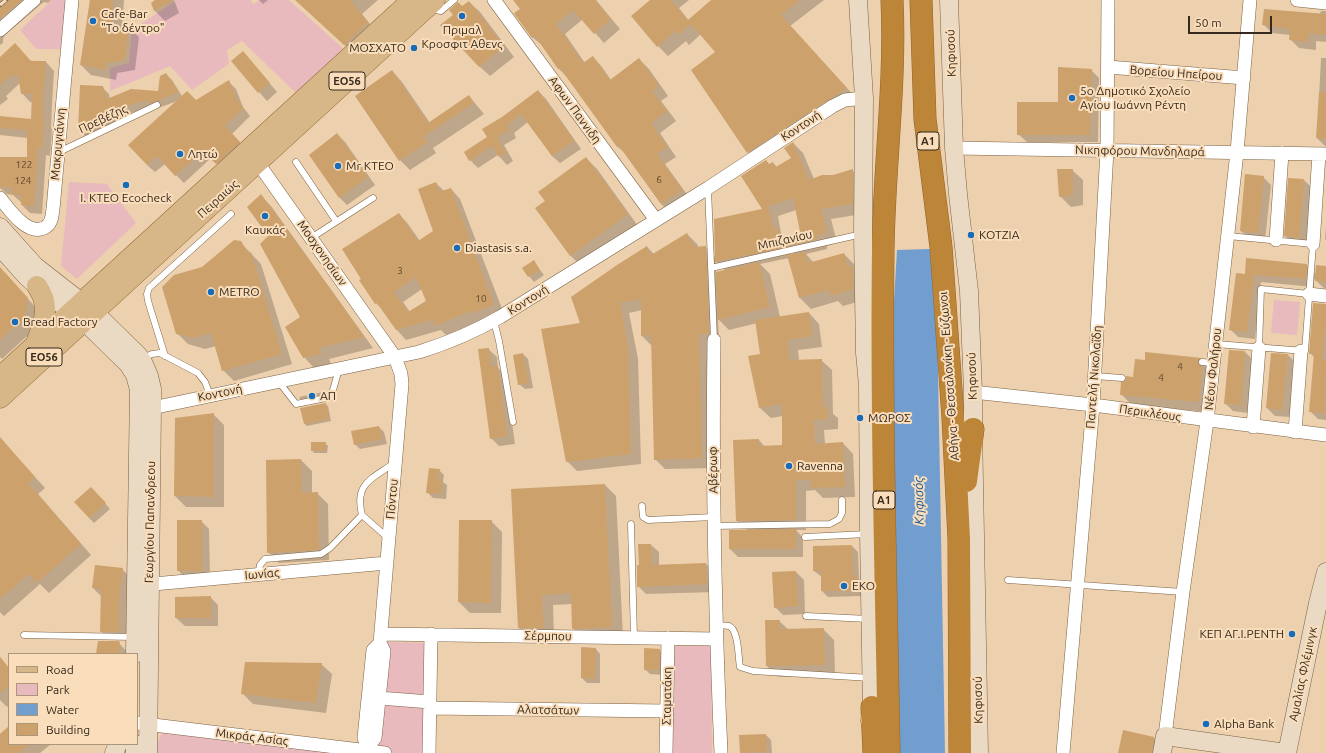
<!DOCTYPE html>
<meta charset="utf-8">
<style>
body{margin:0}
#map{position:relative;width:1326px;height:753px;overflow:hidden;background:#edd0ad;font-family:Ubuntu,sans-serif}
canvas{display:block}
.legend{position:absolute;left:8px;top:653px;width:130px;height:92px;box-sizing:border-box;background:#faddba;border:1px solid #ab957b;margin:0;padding:5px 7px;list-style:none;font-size:12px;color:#352a1d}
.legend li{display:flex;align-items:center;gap:8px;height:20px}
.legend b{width:20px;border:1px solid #ab957b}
.scale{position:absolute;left:1188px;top:16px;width:84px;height:18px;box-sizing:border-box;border:2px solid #352a1d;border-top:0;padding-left:5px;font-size:12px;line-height:14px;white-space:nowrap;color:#352a1d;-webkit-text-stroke:3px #faddba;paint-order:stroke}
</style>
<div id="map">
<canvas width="1326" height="753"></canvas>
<ul class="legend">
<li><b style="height:5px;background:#d7b688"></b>Road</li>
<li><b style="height:11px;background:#e8babe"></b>Park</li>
<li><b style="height:11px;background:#729ecf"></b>Water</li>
<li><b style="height:11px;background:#cda16b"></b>Building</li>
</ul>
<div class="scale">50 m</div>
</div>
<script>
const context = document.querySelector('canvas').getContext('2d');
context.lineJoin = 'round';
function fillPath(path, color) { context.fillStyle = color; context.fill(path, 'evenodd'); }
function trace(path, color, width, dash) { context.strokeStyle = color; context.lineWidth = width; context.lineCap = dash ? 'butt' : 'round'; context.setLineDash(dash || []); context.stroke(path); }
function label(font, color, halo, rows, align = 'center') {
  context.font = font + ' Ubuntu,sans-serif'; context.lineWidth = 4; context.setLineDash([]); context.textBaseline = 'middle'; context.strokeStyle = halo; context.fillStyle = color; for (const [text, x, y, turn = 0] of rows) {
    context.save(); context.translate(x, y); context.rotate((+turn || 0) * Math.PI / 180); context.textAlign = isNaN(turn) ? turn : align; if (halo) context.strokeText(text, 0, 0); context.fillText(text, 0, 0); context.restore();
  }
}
const green = new Path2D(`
 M52 0H65L67 3 63 49H36L20 30Z
 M175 0H250L254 4 259 0H289L346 51 298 95 242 41 227 50 229 64 192 90 170 66 110 91V68L129 63 132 30 175 1Z
 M69 182 107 184 136 223 77 279 61 266Z
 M1274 300 1300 302 1297 335 1271 333Z
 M388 642 427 643 424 753H376Z
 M671 646H711L712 753H668Z
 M164 731 355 753H156C157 745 158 737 164 731Z`);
const water = new Path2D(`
 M930 249 937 318 945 753H900L893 406V319L897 250Z`);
const shadow = new Path2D(`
 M0 0H51L48 3 44 2 40 5 5 35 3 39V43L0 45Z
 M90 0H124L122 29 129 27 139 37 135 70 117 73 116 80 91 75 81 65Z
 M157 0H174L179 13 165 21 155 11 152 3Z
 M259 0H268L263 4Z
 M297 0H378L362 14 377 33 355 55Z
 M514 0H596L620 29 604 43 583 19 565 34 585 63 593 57 602 67 611 80 639 59 649 69 668 96 661 101 676 121 660 133 676 157 665 164 691 200 671 213 661 204 628 156 618 147 568 78 559 69 543 46 532 37 522 9Z
 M651 0H689L679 8 689 21 713 0H824L790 26 857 99 758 163 748 152 716 52 701 34 689 45 686 41 668 56 658 46Z
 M469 2 480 12 514 57 490 76 479 66 462 8Z
 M1321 11H1326V42L1316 41V50L1299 48 1290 39V35L1272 33 1263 24 1320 14Z
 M243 52 277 92 267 101 232 61Z
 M0 58 46 62 54 71 52 104 51 128 52 129 50 156 46 155 42 214 30 213 22 205V203L13 195 7 194 0 188V158H28V138L0 135V117L32 120 33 102H30L22 93 20 83 6 96 8 99 0 105Z
 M1321 58H1326V147L1317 138Z
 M1091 70 1099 78 1098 142H1027L1018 134 1059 103Z
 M392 71 402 82 430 123 469 96 484 114 433 148 436 153 410 170 400 160Z
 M166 74 172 80 182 96 196 102 228 81 236 89 243 107 250 116 232 134 247 150 224 171 211 158 184 183 165 164 155 172 147 165 177 101 156 109 152 106 130 113 101 130 85 136 79 130 102 87 109 94 110 99 159 92Z
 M538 91 546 99 581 149 560 163 552 156 528 122 514 133 516 138 504 145 513 161 507 165 498 155 478 168 470 160 502 118Z
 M337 134 345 142 375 185 347 205 339 197Z
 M793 143 803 153 814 179 853 171 863 181 862 214 831 219 837 243 827 246V249L806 254 814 263 844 254 855 265 864 300 843 306 838 301 811 309 800 298 789 258 760 264 770 274 780 317 809 313 819 324 822 347 798 350 799 360H821L832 370 833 414 838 418V429L824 430 825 444 843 443 853 454 855 497 823 498 815 490 806 491V530H796L803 538V557H738L730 549 748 531 737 521 759 440 765 447 783 446V416L771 418 760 408 761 355 757 323 729 330 718 319 719 343 712 468 665 469 655 459 652 346 642 336V310L629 313 638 359 641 464 577 471 567 461 581 324 647 247 654 254 687 234 697 244 699 248 705 247 716 258 764 210 770 165 773 163 777 167 792 159ZM796 210 803 241 800 238 788 241 787 238 781 233 778 216ZM790 250 794 255 791 256ZM715 261 725 270 716 273Z
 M586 158 597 169 638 226 581 266 571 256 536 209 547 201Z
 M1072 170 1083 180V205L1071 207 1060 196Z
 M1263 177 1271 185 1265 240 1249 239 1241 231Z
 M1304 180 1312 188 1306 245 1293 244 1285 236Z
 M436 183 444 191 451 189 460 199 504 314 481 321 446 335 441 330 406 340 397 330 385 312 376 303 361 280 399 214 408 224 420 241 435 231ZM422 289 427 302 410 312 403 302Z
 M261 196 271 206 373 348 329 359 331 364 314 368 304 357 302 317 270 236Z
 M1326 226V240L1325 239Z
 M240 242 261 264 292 364 234 381 223 370 216 346 205 349 188 344 177 333 203 268Z
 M534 262 544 275 534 282 529 276Z
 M1307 265 1316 274 1326 267V289L1324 288 1314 279V287L1261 282 1255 339 1238 337 1230 329 1246 275Z
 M0 268 38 310 36 328 2 359 0 357Z
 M1326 304V420L1318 419 1310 411 1315 358 1310 353Z
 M488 349 497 357 498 368 505 375 515 444 499 446 491 438Z
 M1245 352 1253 360 1248 413 1233 411 1225 403Z
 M1146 353 1201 359 1211 369 1209 412 1132 405 1121 394 1145 361Z
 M523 354 528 359 533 388 525 389 519 384Z
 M1288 355 1296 363 1290 417 1275 416 1267 408Z
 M323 392 326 396 302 401 300 398 299 397Z
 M325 404 328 406 331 421 307 426 304 423Z
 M213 414 224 425V507H186L175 496Z
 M379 427 384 432 387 444 360 449 355 444Z
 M0 438 45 488 38 494 91 555 49 593 40 584 4 616 0 612Z
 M325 443 328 446 327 453H314L312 450Z
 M301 460 312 471V494L317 493 328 504 329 560 279 563 268 552Z
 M439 470 444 475 443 482 447 485 446 499 433 498 427 492Z
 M605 485 616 496 623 637 584 639 573 628 572 604 553 605 554 639 530 638 519 628Z
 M96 493 110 509 94 523 89 518Z
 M201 521 209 529 210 578 186 579 178 570Z
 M460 521H491L502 532 501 613H470L459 602Z
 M651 545 659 552V565L706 564 714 572V592L646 594 638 586 640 566Z
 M852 546 858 552 859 579 862 582V596L828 597 822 591V577L814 571V547Z
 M122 569 130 577 126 640H109L101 631V596L93 588Z
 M796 572 804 580 805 614 783 615 775 607Z
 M210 597 218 605V626H185L176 618Z
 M779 621 789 630 823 629 834 640 835 675 778 677 767 666Z
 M118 642 129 654H97Z
 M595 648 600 654V683H587L582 678Z
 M659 650 665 655 664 675 650 674 645 669Z
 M0 657 9 668V705L7 707 0 700Z
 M321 664 332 674 326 713 253 704 242 693Z
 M9 727V744H51L40 753H0V735Z
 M766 735 771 740 772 753H741L740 736Z
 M1154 738 1162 746 1161 753H1119Z`);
const building = new Path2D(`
 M8 0H22L0 19V7Z
 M90 0H113L111 31 129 26 125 60 107 63 106 70 80 65Z
 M155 0H173L154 11 151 3Z
 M295 0H350L368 22 344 45Z
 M513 0H595L611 19 594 34 573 10 556 24 583 63 593 56 610 80 639 58 659 86 652 91 667 111 651 123 667 147 657 154 682 190 661 204 619 146 617 147 560 68 558 69 535 36 532 38 515 15 514 13 520 9Z
 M650 0H671L688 20 711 0H800L781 15 847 88 747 153 691 70 715 52 691 24 678 35 675 31 657 47 631 16Z
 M469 1 504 46 479 67 440 25 453 15 449 10 458 2 462 6Z
 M1264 9 1326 14V35L1308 33V42L1289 40 1290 29 1262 25Z
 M15 43 31 61H46L43 95V119H44L42 148 38 147 34 206 21 205V195L11 194 12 188 0 187V157H27V130L0 128V116L31 119 32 94H21L18 74 14 77 12 74 0 85V57Z
 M243 51 270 83 258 93 231 61Z
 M1058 67 1092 69 1090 135H1017V102H1058Z
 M392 70 428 123 469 95 474 103 423 137 427 142 399 161 355 96Z
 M166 73 179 92 149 104 147 100 123 107 94 124 78 131 80 85 103 86 107 99 131 89 158 91 160 76Z
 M229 80 236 98 243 108 225 126 240 142 216 164 203 151 175 176 157 156 147 165 128 145 187 91 196 100Z
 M538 90 574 141 552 156 521 114 507 125 509 130 497 137 506 153 499 157 492 146 469 161 464 152 487 137 482 129 502 117Z
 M1319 92H1326V139L1316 138Z
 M337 133 368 177 339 198 309 155Z
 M793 142 809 180 822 175H833L853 169V204L821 209 827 233 817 236 818 239 785 247 783 241 801 237 802 241 793 198 768 206 773 228 777 227 782 248 715 262 714 219 762 209 741 176 766 160 769 164 773 162 776 167 791 158 784 148Z
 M586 157 628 214 570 256 535 208 545 201 538 192Z
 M1057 169H1073V195L1059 197Z
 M1245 174 1264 176 1258 233 1240 231Z
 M1288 178 1304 179 1299 238 1284 236Z
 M436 182 439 192 451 188 494 305 472 313 471 311 435 326 433 320 396 330 377 303 375 304 359 280 361 279 342 249 399 213 418 241 433 231 418 189ZM416 277 426 301 408 312 394 292Z
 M261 194 334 294 364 337 319 348 322 354 303 358 285 327 300 317 260 244 268 236 247 207Z
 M687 233 694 247 706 246 709 334H699L702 458 654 460 651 335 641 336V299L620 303 628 349 631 454 566 462 541 329 580 323 571 297 617 265 647 246 651 255Z
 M234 240 241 241 249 254 251 252 282 354 222 371 211 333 194 338 176 334 162 287 174 275 202 267Z
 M805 252 808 263 844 253 848 267 853 266V289L831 296 829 290 799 298 787 255Z
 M1246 258 1307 264 1306 279 1254 275 1247 332 1229 330 1236 273 1245 274Z
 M534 260 540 270 528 277 522 268Z
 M759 262 770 307 718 320 716 272Z
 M1316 265 1326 266V282L1315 281Z
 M0 267 28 298 25 317 0 340Z
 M1313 303 1326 304V323L1322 360H1326L1325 413 1309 412 1314 354H1309Z
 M809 312 812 336 788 340 789 360 822 359 823 407H827L828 419 814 420 815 444 843 442 845 487 811 488V480H796V520L736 521 733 440 759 439V446L782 445V404L759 408 748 356 760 354 755 320Z
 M489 348 491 366H498L507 436 490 439 478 349Z
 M1229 350 1245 351 1241 405 1224 404Z
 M1145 352 1202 358 1199 359 1198 362 1199 365 1202 367 1199 402 1120 395 1121 382 1125 381 1126 376 1133 377 1135 359 1145 360Z
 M523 353 529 383 518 385 513 355Z
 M1271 353 1288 354 1282 410 1266 408Z
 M326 403 329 419 304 424 300 408Z
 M214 413V497L174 496 175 418Z
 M379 426 382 439 354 445 351 431Z
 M0 437 35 477 28 483 81 544 37 583 29 574 0 599Z
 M311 442H326L325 451H311Z
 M301 459 302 493 318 492 319 550 267 553 266 460Z
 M429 468 440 469 438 479H442L441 494 426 493Z
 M605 484 612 627 572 629 571 593 542 595 544 628H518L511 489Z
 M91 487 106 503 89 518 74 502Z
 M177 520H202V571H177Z
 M459 520H492L491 603 458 602Z
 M796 529V549H729V530Z
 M638 544H651L652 565 706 563 707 584 637 587V565H639Z
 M852 545 853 575H856L857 591H821V571H813V546Z
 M95 565 123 568 119 599V632H100L101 589 92 588Z
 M796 571 798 606 774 608 772 572Z
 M211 596V618H175V597Z
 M765 620H780V629L824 628 825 665 766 666Z
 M98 641H119L120 643 119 654H96Z
 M581 647 596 648 595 679 581 678Z
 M644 648 660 649 659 670H644Z
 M0 657 9 668V686L0 693Z
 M245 662 322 663 316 703 241 694Z
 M9 726V744H30L19 753H0V734Z
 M1123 730 1154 737 1152 753H1118Z
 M766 734 767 752 740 753 739 735Z`);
const lane = new Path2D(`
 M430 9 441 11 454 0
 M59 152 157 105
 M296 162 336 221
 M708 188 714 340
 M311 238 373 198
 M711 268 862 234
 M494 321 499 341 513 422
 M1216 344 1305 351 1313 244 1228 236
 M1259 348 1261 289 1309 294
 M165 356 148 301 147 294 149 288 231 214
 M143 358 152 354 160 353 198 373 205 382 210 395
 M1202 362 1214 363
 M1095 376 1122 378
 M279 382 296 404 331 397 339 369
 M642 506 643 517 648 520 714 517
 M631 524 634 638
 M714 526 830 524 839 519 842 513V500
 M805 537 867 534
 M388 538 362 515C354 483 372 479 394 463
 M258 575 260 565 265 559 321 554 330 548 362 515
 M1008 580 1183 592
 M806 616 869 619
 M715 626C719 626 725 625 729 626 739 630 738 657 740 667L753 671 871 678
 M24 635 134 637`);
const street = new Path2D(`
 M494 0 656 220
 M1297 0 1326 3
 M0 30 34 0
 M1108 67 1244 78
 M954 148 1326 154
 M253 156 395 357 401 374 402 384 380 643 384 651 375 738 368 746 366 753
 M0 198C9 209 27 236 44 228 52 224 52 216 53 209L72 0
 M1276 240 1282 153
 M1313 244 1319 154
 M1309 294 1326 296
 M714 340C712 478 715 615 721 753
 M973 392 1093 405 1326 435
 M152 408 419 352C448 343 474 332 500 317L708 188 833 106 845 100 864 98
 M1253 427 1259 348
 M1295 432 1301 351
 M142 585 387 563
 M381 634 716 639
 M379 698 430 702
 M430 708 666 711
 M137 723 385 753
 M1165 736 1183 592 1207 421 1237 152 1250 0
 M368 746 364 738 373 650 380 643
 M429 753 431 634
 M666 753 668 638
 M1063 753 1093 405 1107 150 1108 0`);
const secondary = new Path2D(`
 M858 0 864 98 863 234 865 353 868 386 869 534 872 707 870 721
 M949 0 954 148 958 194 969 291 973 392V429L979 753
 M0 227 35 266 94 312 138 355 143 362 149 376 152 389V408L148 753
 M0 247 25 275 37 286 84 321 128 364 135 375 139 390 135 654
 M135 744V753
 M114 753 118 744
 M1162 753 1165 736 1286 753
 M1287 753 1318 603 1326 572`);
const primary = new Path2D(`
 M36 343C44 322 51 306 37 286
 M0 377 412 0
 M0 398 435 0`);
const highway = new Path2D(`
 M921 0 925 119 941 247 953 418 959 539 960 753
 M966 481 973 429
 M872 707 874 753
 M889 753C886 585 881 417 883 250 884 166 896 83 892 0`);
const rail = new Path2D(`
 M0 5 6 0`);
const markers = [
 [462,16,4,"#166cb9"],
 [93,21,4,"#166cb9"],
 [414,48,4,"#166cb9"],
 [1072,98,4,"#166cb9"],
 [180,154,4,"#166cb9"],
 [338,166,4,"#166cb9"],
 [126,185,4,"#166cb9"],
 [265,216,4,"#166cb9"],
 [971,235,4,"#166cb9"],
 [457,248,4,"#166cb9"],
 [211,292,4,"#166cb9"],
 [15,322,4,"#166cb9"],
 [312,396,4,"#166cb9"],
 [860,418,4,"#166cb9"],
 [789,466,4,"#166cb9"],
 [844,586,4,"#166cb9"],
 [1292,634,4,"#166cb9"],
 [1206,724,4,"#166cb9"]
];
const numberNames = [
 ["122",24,165],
 ["6",659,180],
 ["124",23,181],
 ["3",400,271],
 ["10",481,299],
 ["4",1180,367],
 ["4",1161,378]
];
const shields = [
 [347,81,36],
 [928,141,22],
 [44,357,36],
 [884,500,22]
];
const shieldNames = [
 ["ΕΟ56",347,81],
 ["Α1",928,141],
 ["ΕΟ56",44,357],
 ["Α1",884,500]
];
const poiNames = [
 ["Cafe-Bar",101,14],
 ["\"Το δέντρο\"",101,28],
 ["Πριμαλ",462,30,"center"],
 ["Κροσφιτ Αθενς",462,44,"center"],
 ["ΜΟΣΧΑΤΟ",406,48,"right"],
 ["5ο Δημοτικό Σχολείο",1080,91],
 ["Αγίου Ιωάννη Ρέντη",1080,105],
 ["Λητώ",188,154],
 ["Mr KTEO",346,166],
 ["Ι. ΚΤΕΟ Ecocheck",126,198,"center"],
 ["Καυκάς",265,230,"center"],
 ["ΚΟΤΖΙΑ",979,235],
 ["Diastasis s.a.",465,248],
 ["METRO",219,292],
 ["Bread Factory",23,322],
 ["ΑΠ",320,396],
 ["ΜΩΡΟΣ",868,418],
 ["Ravenna",797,466],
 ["EKO",852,586],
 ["ΚΕΠ ΑΓ.Ι.ΡΕΝΤΗ",1284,634,"right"],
 ["Alpha Bank",1214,724]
];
const streetNames = [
 ["Κηφισού",951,53,-92],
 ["Βορείου Ηπείρου",1176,73,4],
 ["Αφων Παννιδη",575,110,54],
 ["Πρεβέζης",103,119,-25],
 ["Κοντονή",801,126,-33],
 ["Μακρυγιάννη",58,144,-85],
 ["Νικηφόρου Μανδηλαρά",1140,151,1],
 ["Πειραιώς",218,199,-42],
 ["Μπιζανίου",785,240,-13],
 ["Μοσχονησίων",322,253,55],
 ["Κοντονή",528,300,-32],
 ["Νέου Φαλήρου",1213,369,-84],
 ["Αθήνα - Θεσσαλονίκη - Εύζωνοι",949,376,-94],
 ["Κηφισού",972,376,-92],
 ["Παντελή Νικολαΐδη",1094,377,-86],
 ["Κοντονή",220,393,-12],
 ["Περικλέους",1150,413,8],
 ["Αβέρωφ",713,470,-91],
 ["Πόντου",392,499,-85],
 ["Γεωργίου Παπανδρεου",150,522,-89],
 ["Ιωνίας",262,574,-5],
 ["Σέρμπου",548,636,1],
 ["Αμαλίας Φλέμινγκ",1303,674,-78],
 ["Σταματάκη",667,696,-89],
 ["Κηφισού",978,700,-91],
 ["Αλατσάτων",548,710,1],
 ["Μικράς Ασίας",252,737,7]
];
const waterNames = [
 ["Κηφισός",919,501,-91]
];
fillPath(green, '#e8babe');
fillPath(water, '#729ecf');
fillPath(shadow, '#0003');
fillPath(building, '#cda16b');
trace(lane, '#7b6142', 7);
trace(street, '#7b6142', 14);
trace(secondary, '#7b6142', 19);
trace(primary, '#8d652f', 21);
trace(highway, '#8d652f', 23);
trace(lane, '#fff', 6);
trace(street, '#fff', 13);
trace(secondary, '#ebdac3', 18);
trace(primary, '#d7b688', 20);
trace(highway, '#bd8538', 22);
trace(rail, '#806d57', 4.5);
trace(rail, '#faddba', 3, [9]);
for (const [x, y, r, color] of markers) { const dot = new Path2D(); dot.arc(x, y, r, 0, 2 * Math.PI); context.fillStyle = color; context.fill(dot); trace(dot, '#faddba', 1.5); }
label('10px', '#5b4830', null, numberNames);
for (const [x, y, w] of shields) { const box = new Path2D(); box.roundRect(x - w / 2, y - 9, w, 18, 3); context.fillStyle = '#faddba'; context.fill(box); trace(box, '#352a1d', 1); }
label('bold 11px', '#352a1d', null, shieldNames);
label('12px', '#352a1d', '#faddba', poiNames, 'left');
label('12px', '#352a1d', '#faddba', streetNames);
label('italic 13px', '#195996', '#faddba', waterNames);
</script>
